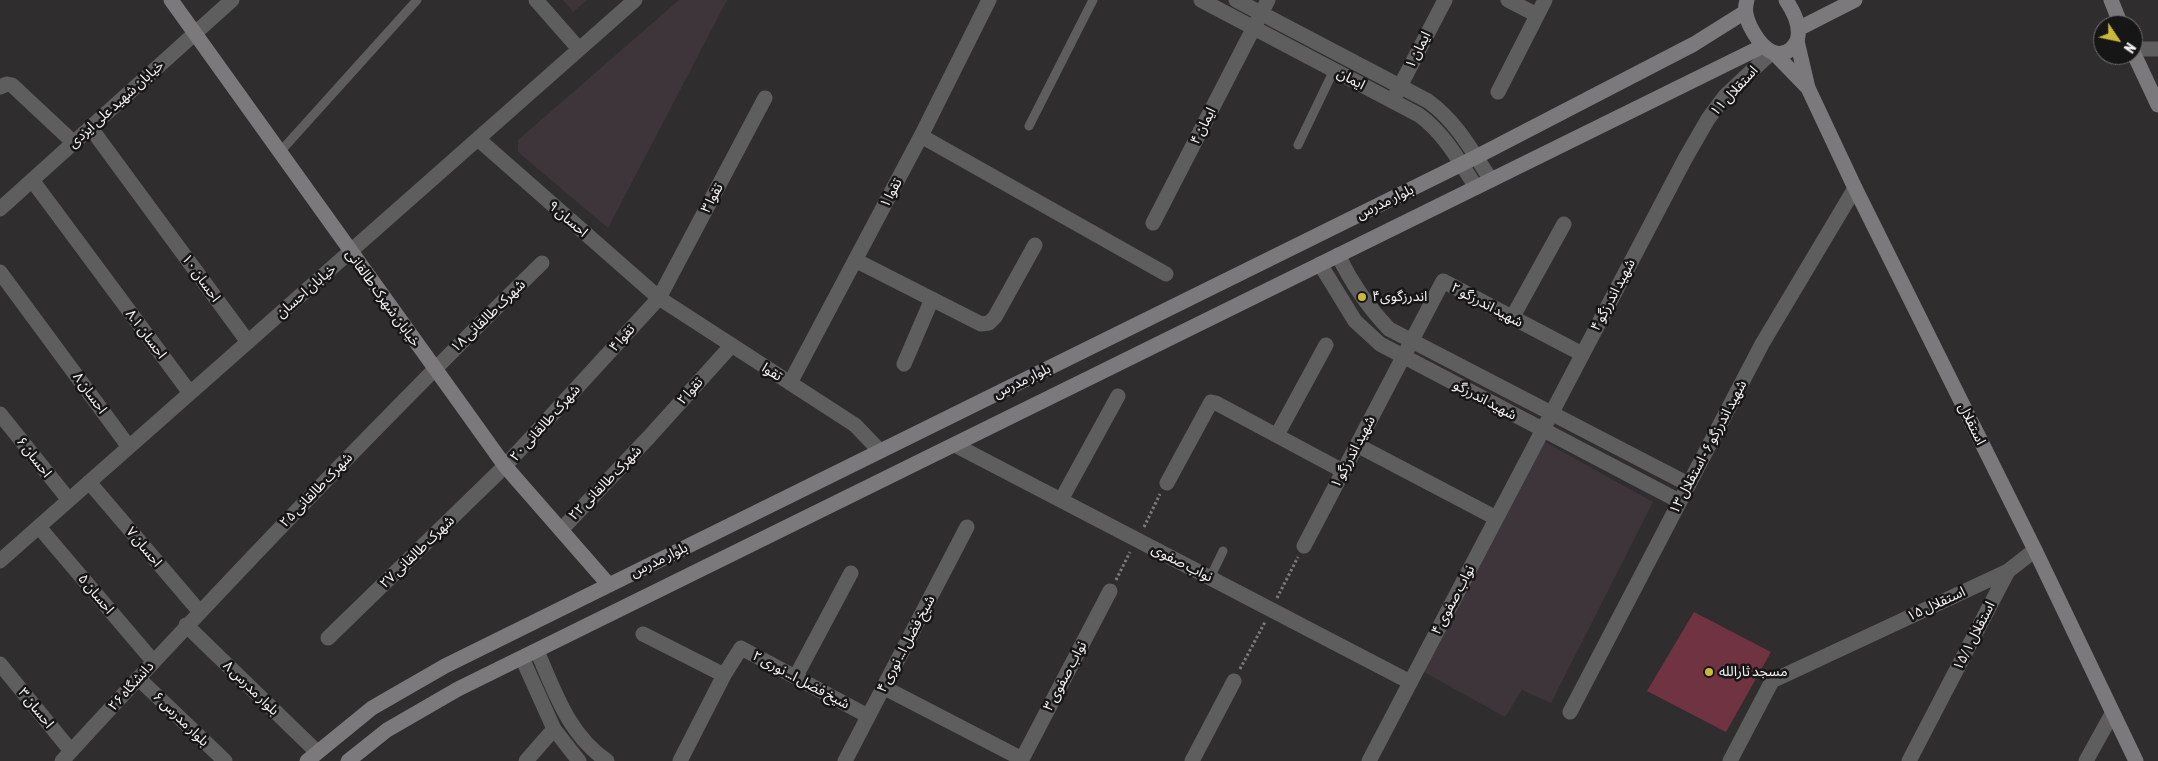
<!DOCTYPE html>
<meta charset="utf-8">
<style>
body{margin:0}
#map{position:relative;width:2158px;height:761px;overflow:hidden;background:#302d2e;font-family:"Asap Condensed",sans-serif}
canvas{display:block}
.north{position:absolute;left:2093px;top:15px;width:50px;height:50px;box-sizing:border-box;background:#171616;border:1px solid #706f6f;border-radius:50%;rotate:124deg;font-size:14px;font-weight:700;line-height:20px;text-align:center;color:#f6f4f5}
.north::after{content:'';display:block;margin:auto;width:18px;height:22px;background:#ccb939;clip-path:polygon(50% 0,100% 100%,50% 72%,0 100%)}
</style>
<div id="map">
<canvas width="2158" height="761"></canvas>
<div class="north">N</div>
</div>
<script>
const context = document.querySelector('canvas').getContext('2d');
context.lineJoin = 'round';
function fillPath(path, color) { context.fillStyle = color; context.fill(path, 'evenodd'); }
function trace(path, color, width, dash) { context.strokeStyle = color; context.lineWidth = width; context.lineCap = dash ? 'butt' : 'round'; context.setLineDash(dash || []); context.stroke(path); }
function label(font, color, halo, rows, align = 'center') {
  context.font = font + ' "Asap Condensed","Noto Sans Arabic",sans-serif'; context.lineWidth = 5; context.setLineDash([]); context.textBaseline = 'middle'; context.strokeStyle = halo; context.fillStyle = color; for (const [text, x, y, turn = 0] of rows) {
    context.save(); context.translate(x, y); context.rotate((+turn || 0) * Math.PI / 180); context.textAlign = isNaN(turn) ? turn : align; if (halo) context.strokeText(text, 0, 0); context.fillText(text, 0, 0); context.restore();
  }
}
const built = new Path2D(`
 M563 0H587L573 12Z
 M679 0H727L608 228 518 152V140Z
 M1538 438 1653 502 1551 703 1522 690 1505 717 1417 668Z`);
const building = new Path2D(`
 M1694 612 1771 652 1726 732 1647 691Z`);
const path = new Path2D(`
 M1144 527 1160 494
 M1116 580 1130 552
 M1277 598 1298 557
 M1240 669 1265 622`);
const lane = new Path2D(`
 M1029 126 1093 0
 M1298 145 1334 70
 M279 153 417 0
 M1210 578 1223 551`);
const street = new Path2D(`
 M536 0 579 49
 M1201 0 1419 115C1445 134 1459 161 1476 187
 M1236 0 1428 101C1457 122 1472 151 1491 180
 M1508 0 1537 15
 M2133 49H2158
 M0 87 7 84 12 85 74 143
 M1498 92 1545 0
 M1396 94 1445 0
 M90 127 248 342
 M921 136 1166 274
 M478 139 659 298 855 425 880 451
 M32 180 190 393
 M0 209 232 0
 M1153 223 1268 0
 M1338 255C1352 284 1367 306 1389 329L1688 484
 M855 260 981 324 989 323 995 317 1035 245
 M1320 264 1355 321 1380 344 1679 501
 M0 272 129 447
 M1512 318 1564 224
 M904 364 932 299
 M790 383 921 136 989 0
 M0 414 69 500
 M1277 435 1326 345
 M955 445 1410 682
 M1357 445 1496 518
 M89 482 199 611
 M1167 483 1211 402 1216 403 1343 471
 M1061 500 1118 396
 M39 527 153 661
 M561 530 649 437 731 346
 M1304 546 1443 281 1582 354
 M0 561 635 0
 M186 625 316 751
 M643 634 724 675
 M328 638 505 466 659 298 765 98
 M537 651C555 692 568 734 607 761
 M522 658 554 729 579 761
 M0 664 71 751
 M796 676 851 573
 M138 678 225 761
 M883 687 1022 759
 M1570 712 1762 344 1855 188
 M62 761C218 591 377 424 542 263
 M526 761 554 729
 M680 761 724 675 741 648 868 716
 M845 761 967 527
 M1021 761 1110 591
 M1192 761 1234 681
 M1369 761 1685 159 1708 119 1725 96 1772 52
 M1730 761 1772 681 2008 571 2035 550
 M1909 761 2008 571
 M2086 761 2112 714`);
const secondary = new Path2D(`
 M171 0 505 466 609 585
 M1747 0C1744 10 1746 17 1750 26 1757 40 1773 64 1791 49 1794 46 1798 41 1798 36 1800 24 1792 9 1786 0
 M2111 0 2121 25
 M1798 29 1855 0
 M1797 41 1808 88 1855 188 2035 550 2136 761
 M2133 52 2158 105
 M1774 53 1808 88
 M307 761 372 708 445 666 1476 157 1694 44 1745 12
 M348 761 387 730 458 689 1763 46`);
const markers = [
 [1362,297,5,"#ccb939"],
 [1709,672,5,"#ccb939"]
];
const streetNames = [
 ["ایمان ۱",1418,50,-63],
 ["ایمان",1351,79,28],
 ["استقلال ۱۱",1734,91,-47],
 ["خیابان شهید علی ایزدی",116,104,-42],
 ["ایمان ۴",1203,126,-63],
 ["تقوا ۱",891,193,-62],
 ["تقوا ۳",712,198,-62],
 ["بلوار مدرس",1385,202,-26],
 ["احسان ۹",568,219,41],
 ["احسان ۱۰",201,278,54],
 ["خیابان احسان",306,291,-41],
 ["شهید اندرزگو ۴",1613,295,-62],
 ["خیابان شهرک طالقانی",383,298,54],
 ["شهید اندرزگو ۲",1487,305,28],
 ["شهرک طالقانی ۱۸",488,316,-44],
 ["احسان ۸.۱",146,334,53],
 ["تقوا ۴",622,338,-48],
 ["تقوا",772,372,32],
 ["بلوار مدرس",1022,381,-26],
 ["تقوا ۲",690,391,-48],
 ["احسان ۸",90,393,54],
 ["شهید اندرزگو",1485,400,28],
 ["شهرک طالقانی ۲۰",545,423,-48],
 ["استقلال",1972,424,64],
 ["شهید اندرزگو ۶ - استقلال ۱۳",1708,447,-62],
 ["شهید اندرزگو ۱",1353,452,-62],
 ["احسان ۶",34,457,52],
 ["شهرک طالقانی ۲۲",605,483,-46],
 ["شهرک طالقانی ۲۵",316,490,-46],
 ["احسان ۷",144,547,50],
 ["شهرک طالقانی ۲۷",417,552,-44],
 ["بلوار مدرس",659,560,-26],
 ["نواب صفوی",1182,563,27],
 ["احسان ۵",96,594,50],
 ["نواب صفوی ۴",1453,600,-62],
 ["استقلال ۱۵",1936,604,-25],
 ["استقلال ۱۵/۱",1974,636,-63],
 ["شیخ فضل ا... نوری ۴",906,644,-62],
 ["نواب صفوی ۳",1065,676,-62],
 ["شیخ فضل ا... نوری ۲",801,680,28],
 ["دانشگاه ۲۶",131,686,-48],
 ["بلوار مدرس ۸",251,688,44],
 ["احسان ۳",36,708,51],
 ["بلوار مدرس ۶",181,719,44]
];
const poiNames = [
 ["اندرزگوی۴",1372,297],
 ["مسجد ثارالله",1719,672]
];
fillPath(built, '#3e353a');
fillPath(building, '#6f3342');
trace(path, '#7c797a', 3, [2.5, 2.5]);
trace(lane, '#5f5e5f', 9);
trace(street, '#5f5e5f', 15);
trace(secondary, '#7b797b', 15);
for (const [x, y, r, color] of markers) { const dot = new Path2D(); dot.arc(x, y, r, 0, 2 * Math.PI); context.fillStyle = color; context.fill(dot); trace(dot, '#171616', 2); }
label('14px', '#f6f4f5', '#171616', streetNames);
label('14px', '#f6f4f5', '#171616', poiNames, 'left');
</script>
